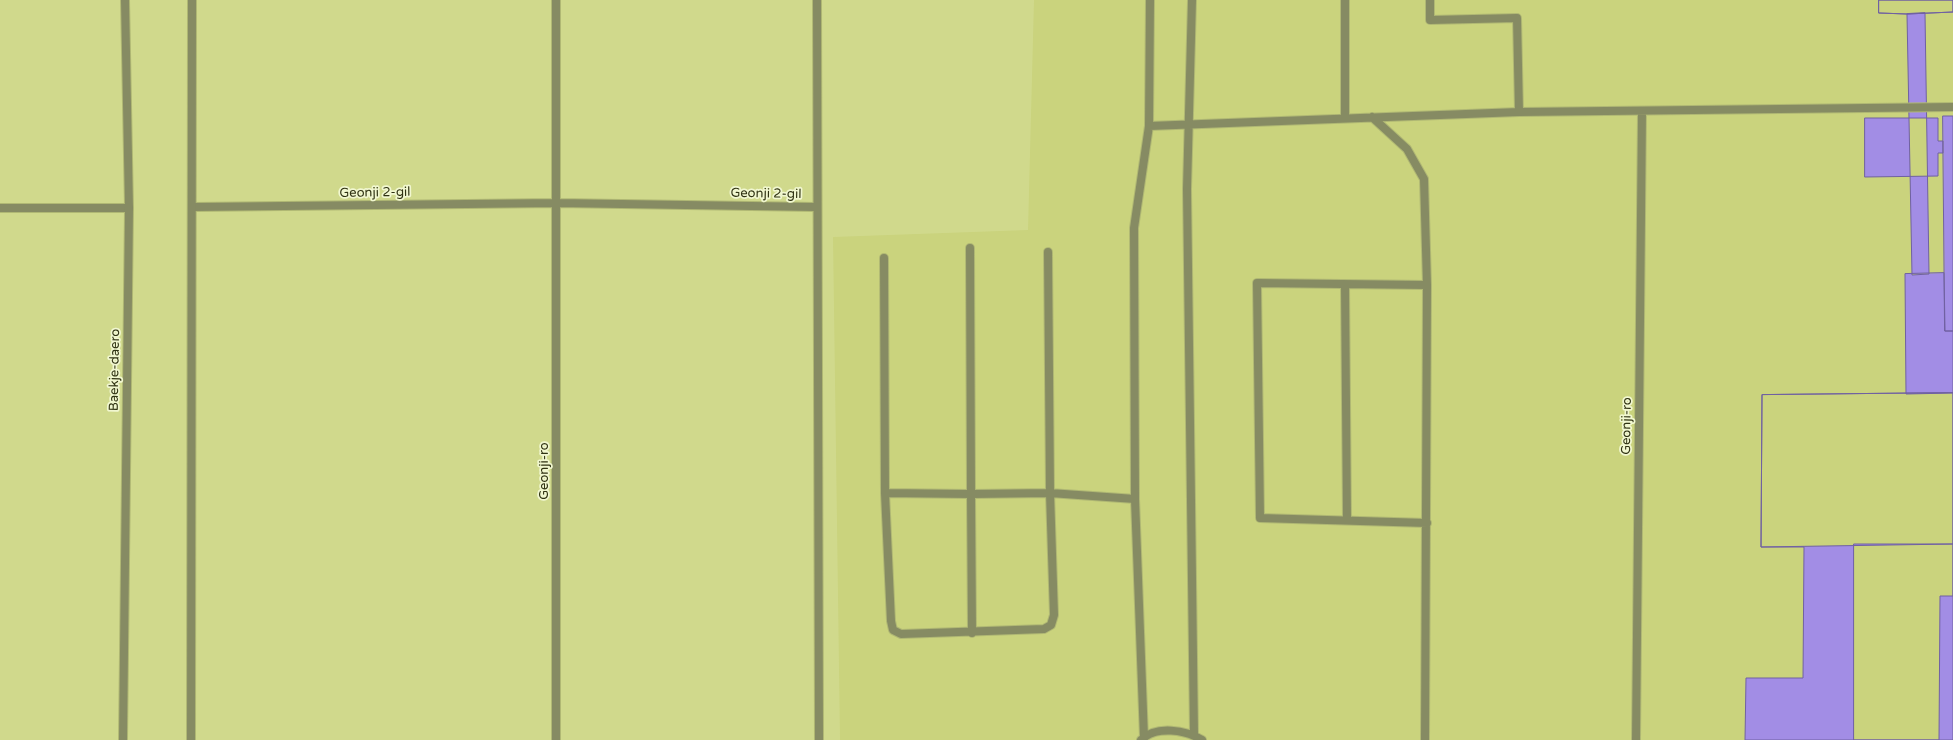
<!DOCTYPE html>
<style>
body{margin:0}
canvas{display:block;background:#d0d98c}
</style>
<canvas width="1953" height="740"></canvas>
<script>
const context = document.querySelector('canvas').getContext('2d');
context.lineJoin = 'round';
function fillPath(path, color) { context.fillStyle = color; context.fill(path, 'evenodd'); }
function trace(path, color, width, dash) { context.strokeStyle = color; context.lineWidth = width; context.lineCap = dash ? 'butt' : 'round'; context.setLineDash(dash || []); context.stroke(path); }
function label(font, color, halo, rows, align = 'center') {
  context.font = font + ' "Varela Round",sans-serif'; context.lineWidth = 3.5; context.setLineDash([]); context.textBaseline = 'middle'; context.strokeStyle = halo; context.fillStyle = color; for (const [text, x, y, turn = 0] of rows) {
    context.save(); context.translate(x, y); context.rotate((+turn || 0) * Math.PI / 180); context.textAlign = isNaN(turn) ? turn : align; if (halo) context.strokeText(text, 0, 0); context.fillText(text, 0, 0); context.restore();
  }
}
const built = new Path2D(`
 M1034 0H1953V740H840L833 237 1028 230Z`);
const building = new Path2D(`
 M1879 0H1953V12L1907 14 1879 13Z
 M1879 0H1953V12L1907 14 1879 13Z
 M1925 13 1929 274 1912 275 1907 14Z
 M1943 116H1953V331H1945Z
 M1865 118H1938V141H1943V153H1938V176L1865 177Z
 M1944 273 1945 331H1953V393L1906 394 1905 274Z
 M1953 393V740H1745L1746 678H1803L1804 547H1761L1762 395Z
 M1953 393V544L1761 547 1762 395Z
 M1854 544H1953V596H1940L1939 740H1854Z`);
const service = new Path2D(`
 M1192 0 1187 189 1194 735
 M1345 0V118
 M1430 0V20L1517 18 1519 112
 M1372 117 1407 149 1424 179 1427 285 1425 740
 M1149 126 1519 112 1953 107
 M970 248 971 494 1050 493 1135 499
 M884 258 885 493 891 621 893 630 901 634 1044 629 1051 625 1054 615 1050 493 1048 252
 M1345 285 1347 520
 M885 493 971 494 972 633
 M1427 523 1260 518 1257 283 1427 285
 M1144 738 1135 499 1134 228 1149 126 1150 0
 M1141 740C1156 725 1186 730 1202 740
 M1636 740 1642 111`);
const minor = new Path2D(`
 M817 0 819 740
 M193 207 557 203 816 207
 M0 208H129
 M556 740V0`);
const tertiary = new Path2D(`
 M123 740 129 208 125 0
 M191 740 192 0`);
const streetNames = [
 ["Geonji 2-gil",375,193,-1],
 ["Geonji 2-gil",766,194,1],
 ["Baekje-daero",115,370,-89],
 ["Geonji-ro",1627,426,-89],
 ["Geonji-ro",545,471,-90]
];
fillPath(built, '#cad37d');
fillPath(building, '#a28de5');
trace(building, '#7061a2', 1);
trace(service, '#b0b874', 10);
trace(minor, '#b0b874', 10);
trace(tertiary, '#b0b874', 10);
trace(service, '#868b63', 8);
trace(minor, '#868b63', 8);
trace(tertiary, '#868b63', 8);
label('13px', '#2f3212', '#f1f7d0', streetNames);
</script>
